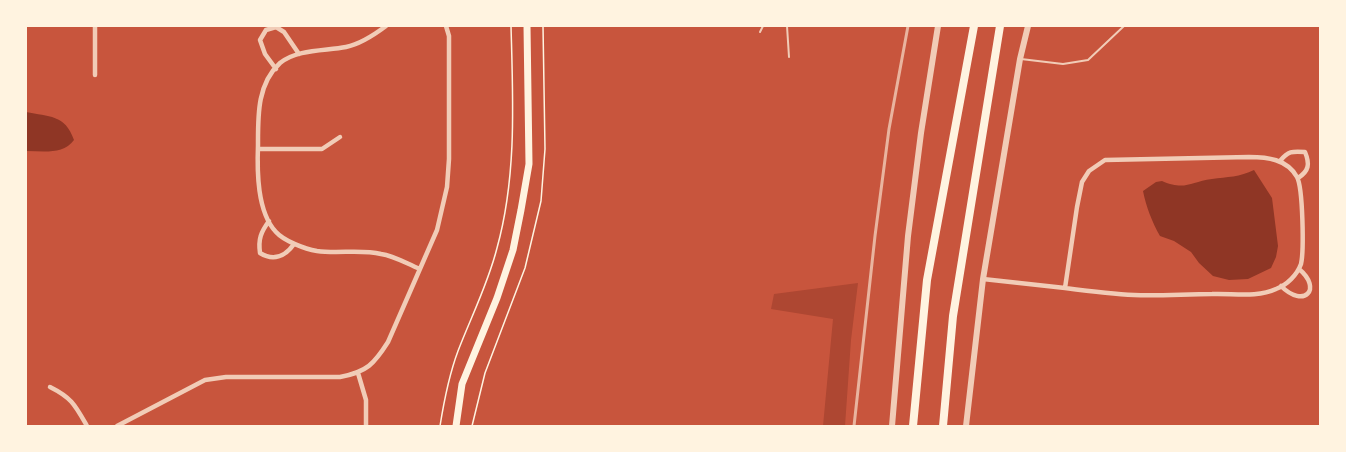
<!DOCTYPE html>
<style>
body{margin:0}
#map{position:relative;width:1346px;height:452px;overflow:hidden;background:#c8553d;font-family:Georgia,serif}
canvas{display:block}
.frame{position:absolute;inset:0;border:27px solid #fff3e0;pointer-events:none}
</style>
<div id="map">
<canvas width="1346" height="452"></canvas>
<div class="frame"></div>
</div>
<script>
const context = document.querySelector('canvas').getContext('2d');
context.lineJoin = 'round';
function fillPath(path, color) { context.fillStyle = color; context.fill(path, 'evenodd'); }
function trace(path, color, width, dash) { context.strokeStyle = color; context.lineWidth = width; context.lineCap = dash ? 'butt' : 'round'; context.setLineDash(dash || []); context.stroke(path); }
const green = new Path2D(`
 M858 283 851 340 845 426H823L833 319 771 309 774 294Z`);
const water = new Path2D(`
 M26 112C49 117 65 114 74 140 63 155 43 151 26 151Z
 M1254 170 1272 198 1278 246 1276 257 1271 268 1248 279 1229 280 1213 276 1199 263 1191 252 1174 241 1160 236C1152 222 1146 206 1143 191L1156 182 1162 181C1185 191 1190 182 1212 179 1227 177 1240 177 1254 170Z`);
const path = new Path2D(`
 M440 426C444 401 449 375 458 351 471 317 488 284 497 248 517 176 513 100 511 26
 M472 426 485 373 525 268 541 201 545 149 543 26`);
const service = new Path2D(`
 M787 26 789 57
 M760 32 763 26
 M1021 59 1063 64 1088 60 1124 26`);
const minor = new Path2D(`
 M386 26C374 35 361 44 346 47 325 51 297 49 280 63 257 84 258 116 258 145 257 171 257 212 276 232 284 241 305 249 317 251 338 254 361 249 381 254 395 256 407 264 420 269
 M276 69 265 54 260 40 266 30 276 27 284 32 299 54
 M95 75V26
 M258 149H322L340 137
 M1249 157C1267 157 1287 159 1297 177 1303 188 1304 251 1301 264 1297 275 1287 285 1276 289 1257 298 1232 293 1212 294 1186 294 1160 296 1134 295 1111 294 1088 291 1065 288L1077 207 1082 182 1089 171 1105 160Z
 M1280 161C1288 151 1292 151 1305 152 1310 164 1309 171 1298 178
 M269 221C261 232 258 239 260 253 273 261 285 257 294 244
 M983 279 1065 288
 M1281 286C1304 309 1323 289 1299 269
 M358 373 366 400V426
 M50 387C72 398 75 405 87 426
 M117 426 205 380 226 377H340C367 372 374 364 388 342L437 230 447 187 449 159V36L446 26`);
const tertiary = new Path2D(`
 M892 426 908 236 921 133 938 26
 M966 426 983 279 1020 59 1028 26`);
const secondary = new Path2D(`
 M456 426 462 384 497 298 513 250 521 210 529 164 527 26`);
const motorway = new Path2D(`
 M913 426 927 280 974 26
 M943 426 953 316 1000 26`);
const rail = new Path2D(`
 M854 426 875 236 889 129 908 26`);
fillPath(green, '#ae4732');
fillPath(water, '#8f3625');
trace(path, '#fff3e0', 1.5);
trace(service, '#f1ccb7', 2);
trace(minor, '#f1ccb7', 4.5);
trace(tertiary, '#f1ccb7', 6);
trace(secondary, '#fff3e0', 7);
trace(motorway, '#fff3e0', 8);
trace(rail, '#e9b49f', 3);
</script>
